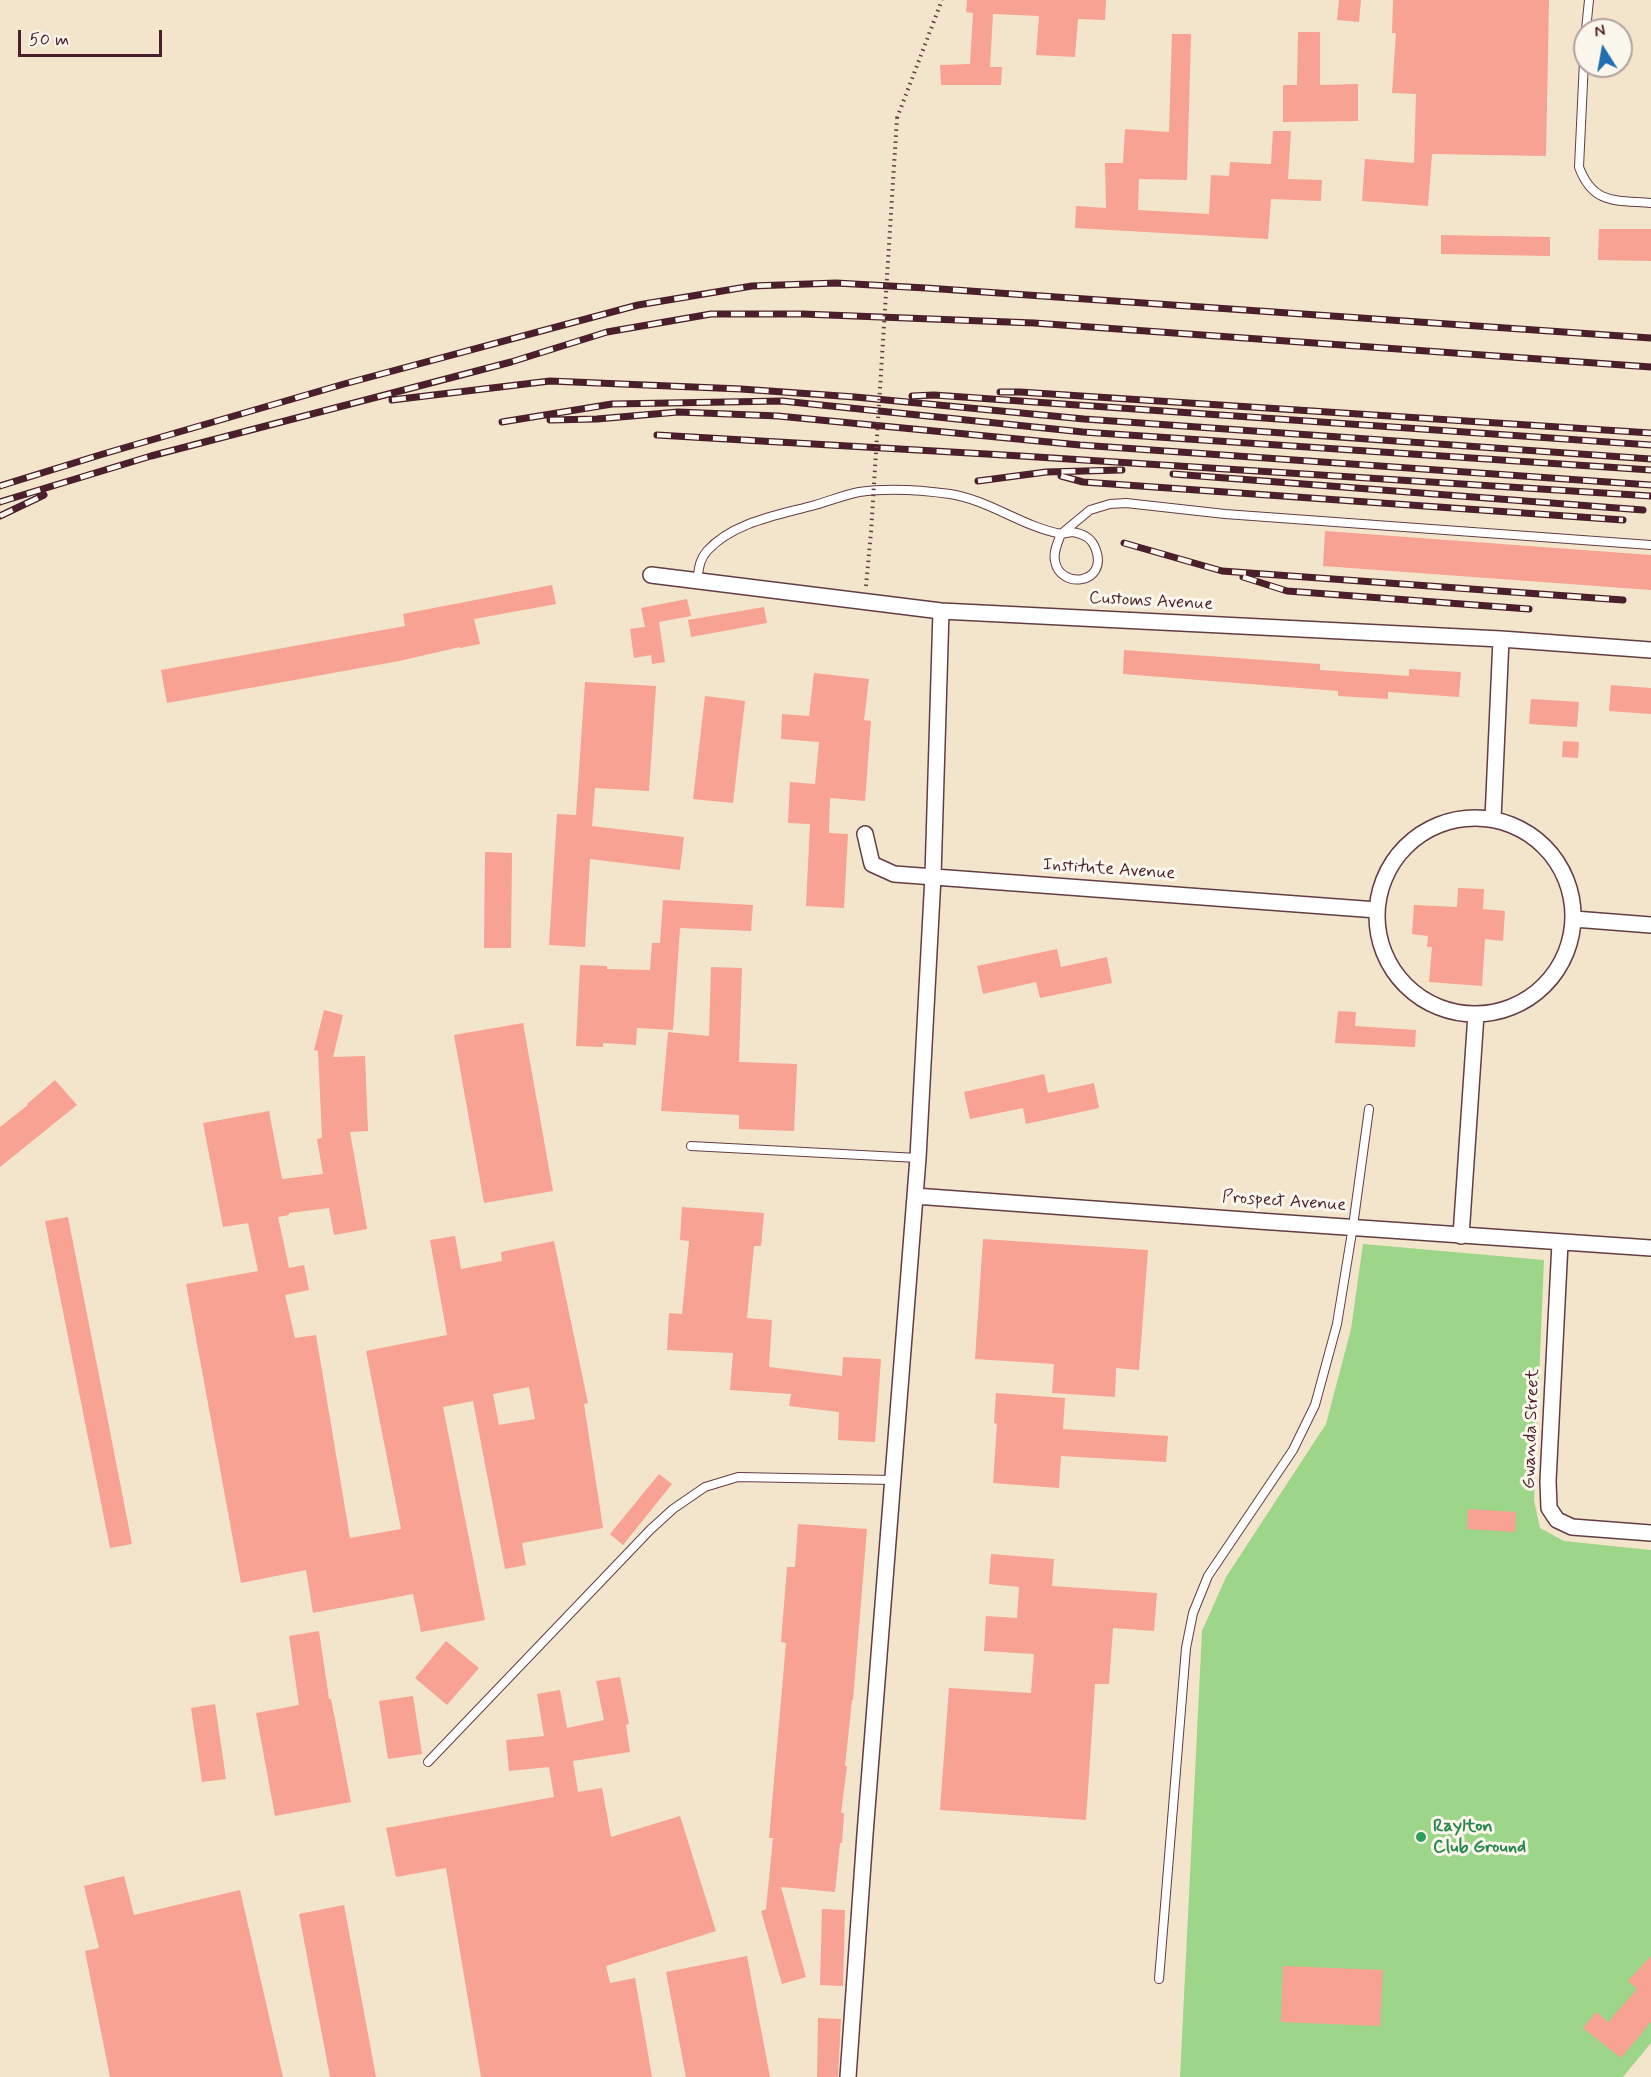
<!DOCTYPE html>
<style>
body{margin:0}
#map{position:relative;width:1651px;height:2077px;overflow:hidden;background:#f3e5cb;font-family:Mynerve,sans-serif}
canvas{display:block}
.north{position:absolute;left:1573px;top:18px;width:60px;height:60px;box-sizing:border-box;background:#fbf7ec;border:2px solid #b4a19f;border-radius:50%;rotate:349deg;font-size:16px;font-weight:700;line-height:24px;text-align:center;color:#4a1f2b}
.north::after{content:'';display:block;margin:auto;width:21px;height:27px;background:#1f6fb2;clip-path:polygon(50% 0,100% 100%,50% 72%,0 100%)}
.scale{position:absolute;left:18px;top:30px;width:144px;height:27px;box-sizing:border-box;border:3px solid #4a1f2b;border-top:0;padding-left:8px;font-size:18px;line-height:21px;white-space:nowrap;color:#4a1f2b;-webkit-text-stroke:4px #fbf7ec;paint-order:stroke}
</style>
<div id="map">
<canvas width="1651" height="2077"></canvas>
<div class="north">N</div>
<div class="scale">50 m</div>
</div>
<script>
const context = document.querySelector('canvas').getContext('2d');
context.lineJoin = 'round';
function fillPath(path, color) { context.fillStyle = color; context.fill(path, 'evenodd'); }
function trace(path, color, width, dash) { context.strokeStyle = color; context.lineWidth = width; context.lineCap = dash ? 'butt' : 'round'; context.setLineDash(dash || []); context.stroke(path); }
function label(font, color, halo, rows, align = 'center') {
  context.font = font + ' Mynerve,sans-serif'; context.lineWidth = 6; context.setLineDash([]); context.textBaseline = 'middle'; context.strokeStyle = halo; context.fillStyle = color; for (const [text, x, y, turn = 0] of rows) {
    context.save(); context.translate(x, y); context.rotate((+turn || 0) * Math.PI / 180); context.textAlign = isNaN(turn) ? turn : align; if (halo) context.strokeText(text, 0, 0); context.fillText(text, 0, 0); context.restore();
  }
}
const green = new Path2D(`
 M1363 1244 1544 1260 1534 1500 1540 1528 1564 1541 1651 1550V2043L1623 2077H1180L1202 1631 1226 1577 1326 1424 1351 1329Z`);
const building = new Path2D(`
 M967 0H1106L1105 20 1078 19 1075 57 1036 55 1039 16 993 14 990 67H1002L1001 85H941L940 65 970 64 973 13 966 12Z
 M1339 0H1361L1359 22 1337 20Z
 M1393 0H1549L1546 156 1432 154 1428 206 1362 201 1365 159 1414 163 1416 94 1392 93 1396 33H1392Z
 M1298 32H1320V85L1358 84V121L1283 122V85H1297Z
 M1172 34H1191L1187 180 1139 179 1138 210 1209 214 1211 175 1229 176 1230 162 1271 164 1273 131H1291L1288 179 1322 180 1321 201 1271 199 1268 239 1075 228 1076 206 1106 208 1105 163H1123L1125 129 1169 132Z
 M1599 229H1651V261L1598 260Z
 M1441 235 1550 237V256L1441 254Z
 M1325 531 1651 555V590L1323 566Z
 M552 585 556 604 474 619 480 644 460 648V647L399 661 167 703 161 670 405 626 403 614Z
 M687 599 691 616 659 622 665 662 652 664 651 655 634 658 630 629 645 627 641 608Z
 M764 607 767 623 691 637 688 620Z
 M1124 650 1320 664V670L1409 676V669L1461 672 1459 697 1388 692V699L1338 696V691L1123 674Z
 M814 673 869 679 864 720 871 721 865 801 830 798 829 833 848 834 844 908 806 906 810 824 788 823 790 782 815 784 819 742 781 739 782 714 809 716Z
 M585 682 656 686 649 791 595 788 592 826 684 837 680 870 590 859 585 947 549 945 557 814 576 815Z
 M1611 685 1651 688V714L1609 711Z
 M705 696 745 701 733 803 693 799Z
 M1531 699 1579 702 1577 727 1529 724Z
 M1563 741 1579 742 1578 758 1562 757Z
 M485 852 512 853 511 948H484Z
 M1458 888 1484 889 1483 909 1505 911 1503 941 1485 939 1482 986 1429 982 1432 947H1427L1428 936 1412 934 1414 905 1457 907Z
 M663 900 753 905 751 931 680 928 673 1030 637 1028 636 1045 603 1043V1047L576 1046 580 965 607 966V969L650 970 652 943H660Z
 M1057 949 1061 967 1107 957 1112 983 1040 998 1036 982 983 994 977 966Z
 M711 967 742 968 739 1062 797 1064 794 1131 739 1129V1115L661 1111 668 1032 709 1036Z
 M324 1010 343 1015 333 1057 365 1056 368 1131 350 1132 367 1229 334 1235 329 1208 289 1213V1215L278 1217 289 1268 304 1265 309 1290 285 1295 295 1338 316 1335 350 1538 401 1529 366 1351 447 1335 430 1240 455 1236 461 1269 502 1261 501 1252 554 1241 588 1403 584 1404 603 1528 522 1543 526 1565 505 1569 473 1401 443 1407 485 1620 421 1632 413 1594 313 1613 306 1570 241 1583 186 1284 258 1271 248 1223 223 1227 203 1123 269 1111 282 1179 323 1174 317 1139 322 1138 318 1051 314 1050ZM529 1387 535 1419 499 1425 493 1394Z
 M1338 1011 1356 1012 1355 1026 1416 1030 1415 1047 1335 1043Z
 M523 1023 553 1191 484 1203 454 1035Z
 M1044 1074 1048 1093 1094 1083 1099 1108 1026 1124 1023 1108 970 1119 964 1092Z
 M55 1080 77 1105 0 1167V1127L28 1105 27 1104Z
 M682 1207 764 1213 761 1246H754L747 1318 772 1320 769 1367 842 1376 843 1357 881 1359 875 1442 838 1440 839 1412 789 1406 791 1394 730 1390 733 1353 667 1350 669 1313 682 1314 689 1241 680 1240Z
 M68 1217 132 1544 110 1548 45 1221Z
 M983 1239 1148 1250 1139 1370 1116 1368 1115 1397 1052 1393 1054 1364 975 1359Z
 M996 1393 1065 1398 1063 1429 1168 1436 1166 1462 1061 1456 1059 1488 993 1483 997 1424 994 1423Z
 M659 1474 672 1484 623 1545 610 1534Z
 M1468 1509 1516 1512 1515 1532 1467 1529Z
 M798 1524 867 1529 853 1700H852L845 1766H847L841 1813H844L842 1843H840L835 1892 781 1887 806 1977 782 1984 761 1911 766 1909 773 1838H769L786 1643 781 1642 787 1567H795Z
 M991 1554 1054 1559 1052 1586 1157 1593 1154 1631 1113 1628 1109 1684H1095L1086 1820 940 1810 949 1688 1031 1693 1034 1654 984 1651 986 1616 1017 1618 1019 1587 989 1584Z
 M319 1631 329 1699H331L351 1802 275 1816 256 1713 299 1705 289 1636Z
 M446 1641 479 1668 447 1705 415 1678Z
 M620 1677 629 1724 626 1725 630 1752 573 1761 578 1792 602 1788 611 1837 680 1816 716 1931 606 1966 610 1983 635 1978 652 2077H481L446 1868 396 1877 386 1828 554 1797 549 1767 509 1771 506 1740 544 1736 537 1694 560 1690 567 1728 604 1720 596 1681Z
 M413 1696 422 1754 388 1759 379 1701Z
 M215 1704 226 1779 202 1782 191 1708Z
 M124 1876 134 1915 240 1890 283 2077H110L85 1951 99 1948 84 1886Z
 M344 1905 376 2077H330L299 1914Z
 M822 1909 845 1910 843 1986 820 1985Z
 M747 1956 770 2077H686L666 1972Z
 M1651 1956V2022L1621 2058 1583 2028 1596 2012 1608 2022 1637 1989 1628 1981Z
 M1283 1966 1383 1970 1380 2026 1281 2022Z
 M818 2018 841 2019 838 2077H817Z`);
const path = new Path2D(`
 M897 118 942 0
 M866 586 871 532`);
const lane = new Path2D(`
 M1586 30 1589 0
 M1585 40 1579 167C1593 205 1616 200 1651 203
 M1072 532C1084 534 1092 538 1096 550 1108 584 1060 590 1055 561 1053 552 1058 542 1061 534Z
 M697 581C699 569 699 560 707 551 733 522 779 515 815 505 829 501 844 495 859 492 887 488 921 490 950 494 989 500 1021 526 1061 534L1090 510 1110 504 1126 503 1225 514 1651 545
 M691 1146 918 1158
 M428 1762 650 1530 673 1509 705 1487 738 1477 893 1480
 M1159 1979 1186 1648 1193 1613 1208 1576 1293 1450 1315 1405 1337 1324 1353 1226 1369 1109`);
const street = new Path2D(`
 M651 575 941 611 1501 639 1651 650
 M1377 916a98 98 0 1 1 196 0a98 98 0 1 1-196 0Z
 M1493 819 1501 639
 M865 834 872 864 894 874 1377 910
 M1574 919 1651 925
 M915 1196C1160 1213 1406 1233 1651 1248
 M1461 1236 1476 1014
 M1560 1243 1548 1481 1549 1508 1557 1520 1572 1527 1651 1533
 M848 2077 865 1834 918 1158 933 876 941 611`);
const rail = new Path2D(`
 M1000 392H1020L1651 433
 M912 396 934 395 1651 445
 M392 400 550 381 741 389 855 397 1084 419 1651 459
 M550 420 597 419 678 412 778 416 1080 445 1651 485
 M502 422 612 404 782 401 1083 432 1651 470
 M657 435 1021 456 1651 496
 M1173 474 1643 510
 M1061 476 1083 482 1623 520
 M978 481 1046 472 1122 470
 M0 486 103 454 344 384 638 305 752 286 836 283 926 288 1651 338
 M0 502 151 456 511 362 607 332 711 314H803L1034 323 1651 367
 M0 516 44 495
 M1124 543 1222 571 1623 600
 M1243 577 1287 591 1529 609`);
const pathBridge = new Path2D(`
 M871 532 897 118`);
const markers = [
 [1421,1837,6,"#2e9e5b"]
];
const streetNames = [
 ["Customs Avenue",1151,602,3],
 ["Institute Avenue",1109,870,4],
 ["Prospect Avenue",1284,1202,4],
 ["Gwanda Street",1532,1429,-88]
];
const leisureNames = [
 ["Raylton",1433,1827],
 ["Club Ground",1433,1848]
];
fillPath(green, '#9ed689');
fillPath(building, '#f7a293');
trace(lane, '#633d43', 10);
trace(street, '#633d43', 18);
trace(path, '#633d43', 4, [1.5, 4.5]);
trace(lane, '#fff', 8);
trace(street, '#fff', 15);
trace(rail, '#4a1f2b', 7);
trace(rail, '#fbf7ec', 4.5, [14]);
trace(pathBridge, '#633d43', 4, [1.5, 4.5]);
for (const [x, y, r, color] of markers) { const dot = new Path2D(); dot.arc(x, y, r, 0, 2 * Math.PI); context.fillStyle = color; context.fill(dot); trace(dot, '#fbf7ec', 2); }
label('18px', '#4a1f2b', '#fbf7ec', streetNames);
label('bold 18px', '#27864d', '#fbf7ec', leisureNames, 'left');
</script>
